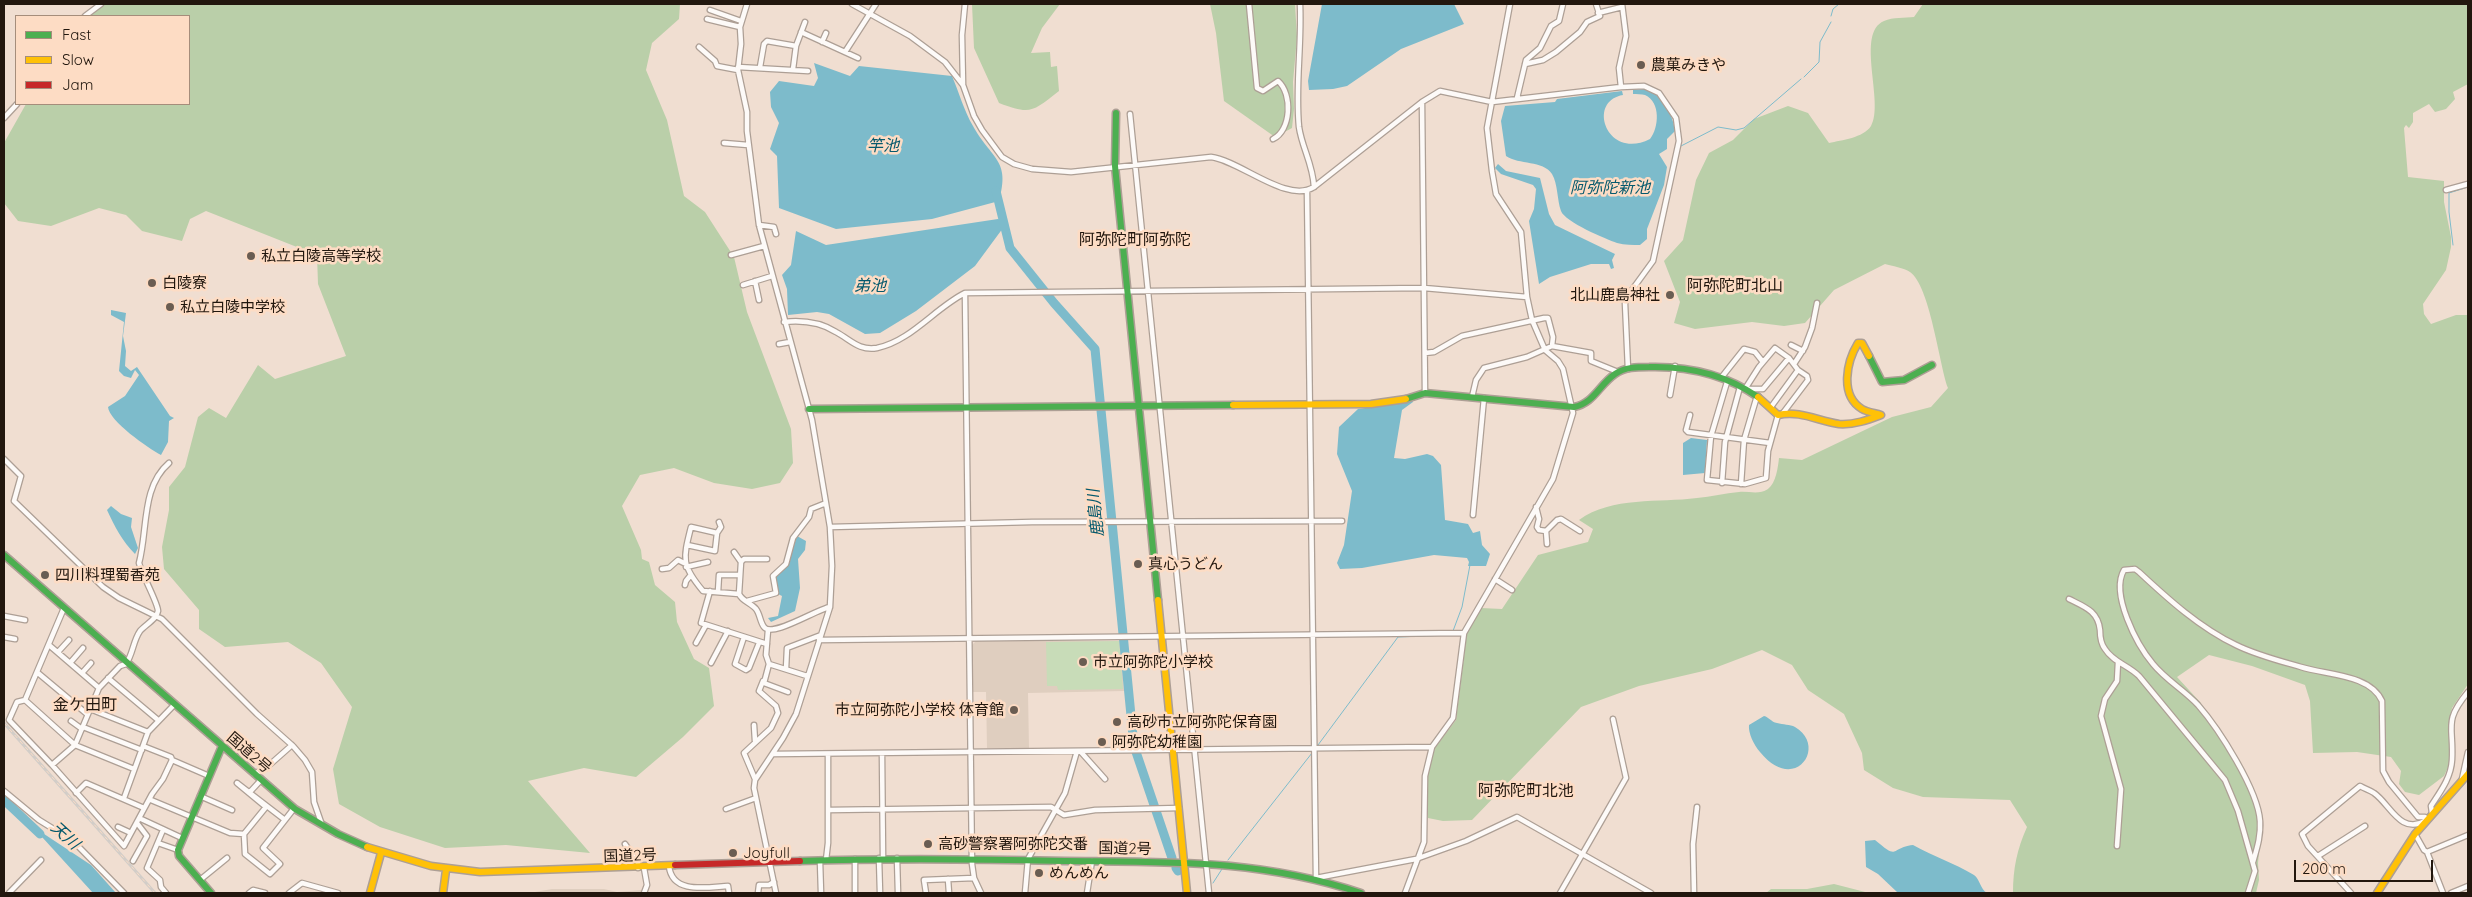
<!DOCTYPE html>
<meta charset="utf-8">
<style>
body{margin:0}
#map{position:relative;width:2472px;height:897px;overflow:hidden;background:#f0ded1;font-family:Quicksand,sans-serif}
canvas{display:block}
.frame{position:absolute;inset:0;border:5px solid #22170e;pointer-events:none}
.legend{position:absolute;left:15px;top:15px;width:175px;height:90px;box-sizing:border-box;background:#fddcc4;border:1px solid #a58d7b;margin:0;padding:6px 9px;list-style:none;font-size:15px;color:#22170e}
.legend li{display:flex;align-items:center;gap:10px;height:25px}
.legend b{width:25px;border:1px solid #a58d7b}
.scale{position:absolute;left:2294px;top:860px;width:139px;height:22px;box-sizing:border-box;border:2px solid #22170e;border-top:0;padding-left:6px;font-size:15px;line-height:18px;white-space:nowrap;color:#22170e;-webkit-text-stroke:4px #fddcc4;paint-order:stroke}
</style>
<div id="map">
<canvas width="2472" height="897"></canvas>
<div class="frame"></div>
<ul class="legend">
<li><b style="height:6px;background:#4caf50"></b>Fast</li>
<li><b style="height:6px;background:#ffc107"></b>Slow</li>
<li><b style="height:6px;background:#c62828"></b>Jam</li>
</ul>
<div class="scale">200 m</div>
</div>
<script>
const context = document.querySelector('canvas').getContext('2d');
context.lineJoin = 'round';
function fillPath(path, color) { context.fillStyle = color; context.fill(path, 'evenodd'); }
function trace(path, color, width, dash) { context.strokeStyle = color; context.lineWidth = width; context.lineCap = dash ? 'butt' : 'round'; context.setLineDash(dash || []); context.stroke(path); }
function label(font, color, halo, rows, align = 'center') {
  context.font = font + ' Quicksand,"Noto Sans JP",sans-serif'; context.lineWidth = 5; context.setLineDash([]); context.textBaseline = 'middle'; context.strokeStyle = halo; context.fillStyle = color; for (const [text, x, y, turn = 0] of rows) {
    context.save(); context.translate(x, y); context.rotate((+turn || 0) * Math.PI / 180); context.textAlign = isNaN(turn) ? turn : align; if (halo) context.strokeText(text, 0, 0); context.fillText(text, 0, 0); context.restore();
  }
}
const education = new Path2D(`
 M976 641H1120L1124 691 1028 693 1029 748H987L986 692H972V645Z
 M552 889H604L617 892 642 890V893H529Z`);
const green = new Path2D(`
 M1119 641 1123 689 1058 690 1057 686H1047L1046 642Z`);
const forest = new Path2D(`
 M96 4H680L679 19 652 43 646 70 667 120 684 196 705 212 734 257 747 312 791 429 793 463 780 483 752 489 714 483 674 468 640 475 622 506 641 550 642 559 649 562 655 585 675 602 677 622 694 659 709 668 714 706 683 737 636 777 584 768 528 781 590 853 506 845 445 848 380 827 339 804 333 769 352 707 321 663 288 642 225 647 199 629V610L164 569 162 547 169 510V487L185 467 198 417 209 408 226 418 258 365 275 379 346 356 318 284 317 255 206 211 190 219 182 241 142 231 126 215 99 208 51 226 18 221 4 203V143L26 104H189V16H87Z
 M972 4H1060L1042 28 1031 53 1050 52 1051 67 1057 66 1059 91C1032 112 1031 115 999 103L974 48Z
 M1210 4H1295L1297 37 1293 82 1294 109 1292 128 1275 137 1224 101 1216 33Z
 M1923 4H2468V84L2453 92 2455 99 2446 109 2435 112 2429 104 2413 113V122L2409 128 2406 125 2404 128 2408 177 2444 181V202L2451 237V247L2446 270 2423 304 2424 314 2431 324 2456 315H2468V684L2452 708 2449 724V765L2444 776 2419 795 2405 792 2399 784 2401 771 2391 757 2357 752 2313 753 2310 701 2305 685 2252 666 2209 655 2177 677 2200 702 2240 761 2258 805 2262 822 2258 863 2259 880 2256 893H2013C2013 869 2017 849 2027 827L2010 800 1923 797 1893 788 1864 770 1862 753 1844 714 1808 690 1792 665 1762 650 1712 669 1639 686 1581 707 1472 820 1443 821 1428 818 1427 778 1434 749 1456 720 1467 632 1481 608 1502 609 1538 555 1588 542 1593 529 1579 520C1612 496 1659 503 1697 498 1711 497 1725 493 1739 492 1749 491 1759 495 1768 489 1776 483 1778 467 1779 458L1802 460 1892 417 1931 407 1948 388C1939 363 1930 286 1910 272 1904 268 1892 266 1885 264L1834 290 1805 323 1784 326 1752 322 1695 329 1674 323 1680 302 1664 261 1683 240 1696 180 1709 153 1733 140 1754 119 1788 106 1808 113 1829 143C1842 140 1863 138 1871 126 1885 103 1855 33 1884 21 1893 17 1905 18 1914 17Z
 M1834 884 1869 893H1766L1771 889H1807Z`);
const water = new Path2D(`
 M1322 4H1454L1464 24 1401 49 1347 86 1333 89 1309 90 1308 81Z
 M814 63 850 76 859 66 952 76C959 92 964 111 973 126 991 159 1011 159 999 201L932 219 836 229 779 208 777 156 770 149 779 123 771 107 770 92 779 81 814 86 818 78Z
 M1644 89C1661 92 1673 114 1675 131L1667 139V149L1659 154 1667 167 1664 185 1647 229V239L1640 245C1633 245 1625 245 1617 243 1606 239 1565 222 1561 211 1557 200 1558 184 1552 174 1543 160 1519 165 1506 156L1501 121 1505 106 1555 102 1557 99 1622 91 1623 95C1586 101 1607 161 1650 139 1659 128 1661 102 1645 95 1642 94 1636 94 1633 94V90Z
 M1498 164 1506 171 1540 178 1549 214 1555 225 1615 254 1612 260 1614 268 1611 269 1609 264H1591L1550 277 1539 284 1529 221 1534 209 1536 189 1533 185 1501 174 1495 168Z
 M998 219 1001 220 1003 228 975 266 916 311 880 333 865 334 829 314 817 312 788 315 787 289 782 275 791 265 796 231 826 245Z
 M111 310 126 313 123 336 126 351 125 366 131 371 137 367 170 416 174 418 169 421 168 442 161 455C148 448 109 421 108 407L125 396 139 375 135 370 131 378 124 376 119 371 124 322 111 315Z
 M1412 399 1413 402 1402 410 1394 458 1405 459 1427 454 1433 456 1441 465 1445 520 1468 524 1473 533 1480 531 1482 545 1490 554 1486 566H1468L1469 562 1467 558 1434 555 1362 568 1340 569 1337 563 1344 545 1352 491 1337 454 1339 427 1358 409 1400 403Z
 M1691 438 1707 440 1705 473 1683 475V443Z
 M111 506 121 514 132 518 131 527 138 548 135 554C122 541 115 527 107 510Z
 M797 536 806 541 805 550 798 559 800 588 795 611 771 622 768 618 778 616 782 596 778 594 774 578 788 563Z
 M1764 716C1769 717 1771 722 1777 723 1783 725 1790 724 1795 727 1828 746 1795 795 1760 752 1754 745 1748 733 1749 725Z
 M32 826 91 865 116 893H93Z
 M1875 840C1900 861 1889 848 1913 845 1933 856 1954 863 1974 875 1980 879 1980 889 1987 893L1897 892 1878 874 1866 867 1865 841Z`);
const stream = new Path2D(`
 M1831 16 1833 9 1839 4
 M1804 77 1819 62 1820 42 1831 22
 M1681 146 1718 127 1736 130 1744 128 1801 79
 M2453 245 2449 212V193L2468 187
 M1453 631 1462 607 1470 565
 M1318 745 1398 637 1449 635
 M1228 860 1312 753
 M1213 883 1222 869`);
const river = new Path2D(`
 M996 191 1010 248 1054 303 1095 349 1134 746 1172 858
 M4 800 40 834
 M1176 868 1178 871`);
const street = new Path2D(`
 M747 4 740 27 741 44 738 70 747 112V131L759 225 812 420 830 527 832 566 830 607 796 714 783 738 755 780 754 788 776 893
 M852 4 910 36 945 62 963 85 974 116 982 130 1002 157 1014 164 1032 169 1071 172 1211 157C1241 161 1287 204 1314 187L1422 102 1440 91 1492 102 1621 87 1644 86 1659 93 1676 118 1679 141 1653 261 1629 294 1625 303 1628 369
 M1249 4 1257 88 1263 91 1278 81C1293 94 1291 131 1273 139
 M1300 4C1302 45 1295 86 1299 127 1302 148 1313 164 1314 187
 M710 10 741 21
 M1598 13 1622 7
 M85 16 101 4
 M707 19 740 27
 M801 32 858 58
 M822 42 826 33
 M699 47 715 61 717 66 738 70
 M845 52 876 4
 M1525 64 1543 60 1556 52 1580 32 1587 22 1600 16 1596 4
 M738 67 808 71
 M760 67 764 44 767 41 796 46
 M793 69 796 46 805 22
 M963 84 962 35 965 4
 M1621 87 1619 68 1626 36 1622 4
 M1517 98 1526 60 1540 48 1551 26 1559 21 1563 4
 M1422 102 1425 393
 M1130 114 1209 893
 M4 118 17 104
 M724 143 748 145
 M2446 190 2468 184
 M1307 191 1316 878 1416 859 1466 841 1517 817 1651 893
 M759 225 774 227 776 234
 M731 255 764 246
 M755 281 759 300
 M743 285 772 276
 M965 293 972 864 974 878 981 893
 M784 322C803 320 820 322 836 332 851 340 859 351 877 348 911 341 935 308 965 293L1424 288 1527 297
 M779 344 790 342
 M1791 345 1803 351
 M1425 353 1434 352 1462 336 1544 318H1548L1553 337 1552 346
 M1794 364 1805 347 1812 328 1817 303
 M1721 378 1744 349 1755 352 1763 362
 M1727 382 1711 436 1707 480 1745 484 1766 478 1768 451 1778 415
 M1670 395 1675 366
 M1472 397 1476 380 1484 368 1527 357 1552 346 1591 353V361L1618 372
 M1771 407 1798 370 1789 358 1775 348 1759 367 1745 389H1763L1789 358
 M1783 413 1808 380 1807 376 1798 370
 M1690 415 1686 430 1688 432 1770 443
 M4 459 21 476 14 501 103 587 119 598 162 619 257 714 293 746 305 760 312 772 314 802 322 825
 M1722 483 1725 442 1740 387
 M1741 484 1744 440 1757 396
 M1536 507 1539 519 1537 527 1539 530 1546 531 1557 520 1561 519 1580 531
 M1473 515 1484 398
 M830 527 1032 522 1342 521
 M1546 531 1547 544
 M717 533 721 527 719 522
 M687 545 715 551 717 533 691 527C683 559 681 565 703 591L739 594C742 601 751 603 756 609 760 614 760 622 764 627 772 638 817 609 830 607
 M734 552 741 562 739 594
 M741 562 744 559H767
 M686 567 708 562
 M662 569 669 568 678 560 684 563
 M1495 579 1512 590
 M685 585 686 581 690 576
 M710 591 701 623 767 644
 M718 592 719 575H740
 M2069 599C2085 607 2098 611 2100 630 2100 637 2101 644 2105 649 2113 662 2128 665 2139 676L2225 780 2238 811 2255 871 2248 893
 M747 601 776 593 773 576 786 564 793 538 809 517 811 509 826 503
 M4 616 25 620
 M768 630 766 655 769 664 807 676
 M4 637 15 639
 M744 637 735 664 746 670 749 668 759 643
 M819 640 1464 633
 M696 643 706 625
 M49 645 99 688
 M58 652 69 640
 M70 663 83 648
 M711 663 728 631
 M769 664 764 683 788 692
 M786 669 787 648 821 635
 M38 673 87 714
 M82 673 91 663
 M108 678 158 720
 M25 700 17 702 9 720 52 765 124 846 152 794 163 779 172 760
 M25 700 75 745 134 769
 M25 700 64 608
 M90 709 148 732
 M100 713 104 704
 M71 721 82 729
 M754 725 755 741
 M83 727 142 750
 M143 746 171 757 172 760 209 776
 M1080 751 1105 779
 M882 753 883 858
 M773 754 1432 747
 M52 765 75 745 99 688 120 666 126 664C133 654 133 641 140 631 145 625 157 619 158 611 158 603 142 575 139 563 148 530 141 487 169 463
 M254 774 266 768 292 745
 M755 779 744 753 771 728 778 713 776 706 759 691 763 681
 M2462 779 2468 752
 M4 791 39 820 73 841 124 893
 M76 793 86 783 144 808
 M249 793 261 780
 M200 796 232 810
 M124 798 148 732 174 705
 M151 800 230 833 244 834 245 854 270 874 280 864 263 848 292 811
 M726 809 756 798
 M829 810 1051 807 1064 815 1095 810 1179 808
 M2432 813 2431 806C2440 792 2451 778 2452 760 2454 726 2443 722 2468 692
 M139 818 182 838
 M118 827 131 833
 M163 830 147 868 160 880 161 887 166 893
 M244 834 266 807 237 783 285 820
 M2415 834 2424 850 2427 852 2443 893
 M158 843 178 850
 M625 844 638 863V868
 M2117 846 2121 789 2101 716 2105 699 2117 681 2118 662
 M2427 852 2468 835
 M2318 856 2365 826
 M879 858 880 893
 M897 858 898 893
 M855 859V893
 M826 860 828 843V754
 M133 861 147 836 137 823
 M820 861 821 893
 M2253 862C2257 848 2261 836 2260 821 2258 790 2219 729 2198 705 2184 690 2166 680 2153 664 2137 645 2110 594 2124 570L2135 569 2139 572C2168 599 2200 628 2236 645 2256 655 2280 661 2301 667 2326 675 2370 674 2382 701L2383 771 2389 782 2418 817H2425L2427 819
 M669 866C672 895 708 887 728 886L729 893
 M644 868 647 885 644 893
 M948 879 949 893
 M200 880 227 858
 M9 893 41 860
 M249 893 253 890 265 893
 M289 893 302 883 338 893
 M758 893 759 885H769L774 882
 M926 893 924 880 974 878
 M1025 893 1028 859 1065 793 1077 751
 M1087 893 1092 861
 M1405 893 1424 842 1425 776 1432 747 1453 718 1464 633 1553 479 1573 413 1563 369 1558 361 1545 350 1532 320 1527 297 1521 232 1496 194 1492 171 1487 128 1510 4
 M1560 893 1626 778 1613 719
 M1694 893 1693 844 1697 807
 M2351 893 2308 846 2302 834 2360 786C2365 789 2370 790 2374 793 2390 804 2400 835 2425 821
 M2451 893 2468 886`);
const fast = new Path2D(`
 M1116 113 1115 166 1158 600
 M1869 356 1882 382 1904 380 1932 365
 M1406 399 1425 393 1574 407C1594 403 1599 385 1615 374 1625 367 1637 367 1649 367 1688 366 1725 374 1758 397
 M809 409 1233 405
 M4 555 295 809 338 834 367 847
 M800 861C889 858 977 859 1065 861 1171 862 1259 859 1361 893
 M211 893 179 856 178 850 222 746`);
const slow = new Path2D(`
 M1758 397 1778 415C1800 410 1818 421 1839 424 1854 425 1868 420 1881 415 1875 413 1867 412 1862 409 1839 395 1847 361 1858 343H1862L1869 356
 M1233 405 1371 404 1406 399
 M1158 600 1187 893
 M367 847 431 866 480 872 675 865
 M370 893 381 853
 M443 893 446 870
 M2377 893 2415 834 2468 774`);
const jam = new Path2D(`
 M675 865 800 861`);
const rail = new Path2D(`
 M4 723 155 893`);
const markers = [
 [1641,65,5,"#6a5d52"],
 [251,256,5,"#6a5d52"],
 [152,283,5,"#6a5d52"],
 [1670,295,5,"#6a5d52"],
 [170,307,5,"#6a5d52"],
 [1138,564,5,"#6a5d52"],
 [45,575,5,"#6a5d52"],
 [1083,662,5,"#6a5d52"],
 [1014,710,5,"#6a5d52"],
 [1117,722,5,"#6a5d52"],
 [1102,742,5,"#6a5d52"],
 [928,844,5,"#6a5d52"],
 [733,853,5,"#6a5d52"],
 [1039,873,5,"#6a5d52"]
];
const poiNames = [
 ["農菓みきや",1651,65],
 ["私立白陵高等学校",261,256],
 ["白陵寮",162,283],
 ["北山鹿島神社",1660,295,"right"],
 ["私立白陵中学校",180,307],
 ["真心うどん",1148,564],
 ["四川料理蜀香苑",55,575],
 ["市立阿弥陀小学校",1093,662],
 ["市立阿弥陀小学校 体育館",1004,710,"right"],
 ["高砂市立阿弥陀保育園",1127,722],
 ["阿弥陀幼稚園",1112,742],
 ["高砂警察署阿弥陀交番",938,844],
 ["Joyfull",743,853],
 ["めんめん",1049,873]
];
const streetNames = [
 ["国道2号",249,753,41],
 ["国道2号",1125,849,1],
 ["国道2号",630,856,-2]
];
const waterNames = [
 ["竿池",883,146],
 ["阿弥陀新池",1610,188],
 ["弟池",870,286],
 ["鹿島川",1096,513,-96],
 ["天川",65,836,42]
];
const neighbourhoodNames = [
 ["阿弥陀町阿弥陀",1135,240],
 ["阿弥陀町北山",1735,286],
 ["金ケ田町",85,705],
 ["阿弥陀町北池",1526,791]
];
fillPath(education, '#dfcebf');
fillPath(green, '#c8dcb8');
fillPath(forest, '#bacfa9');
fillPath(water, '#7dbbcb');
trace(stream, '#7dbbcb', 1);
trace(river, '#7dbbcb', 9);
trace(street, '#ad9f95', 7);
trace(fast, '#ad9f95', 9);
trace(slow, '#ad9f95', 9);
trace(jam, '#ad9f95', 9);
trace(street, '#fdfaf8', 4.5);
trace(fast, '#4caf50', 6);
trace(slow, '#ffc107', 6);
trace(jam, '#c62828', 6);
trace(rail, '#d2cdc8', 3);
trace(rail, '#fddcc4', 1, [4]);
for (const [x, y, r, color] of markers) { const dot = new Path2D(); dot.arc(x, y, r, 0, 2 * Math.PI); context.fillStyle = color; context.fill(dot); trace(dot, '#fddcc4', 2); }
label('15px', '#22170e', '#fddcc4', poiNames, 'left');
label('15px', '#22170e', '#fddcc4', streetNames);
label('italic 16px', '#05596d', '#fddcc4', waterNames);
label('16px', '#22170e', '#fddcc4', neighbourhoodNames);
</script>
